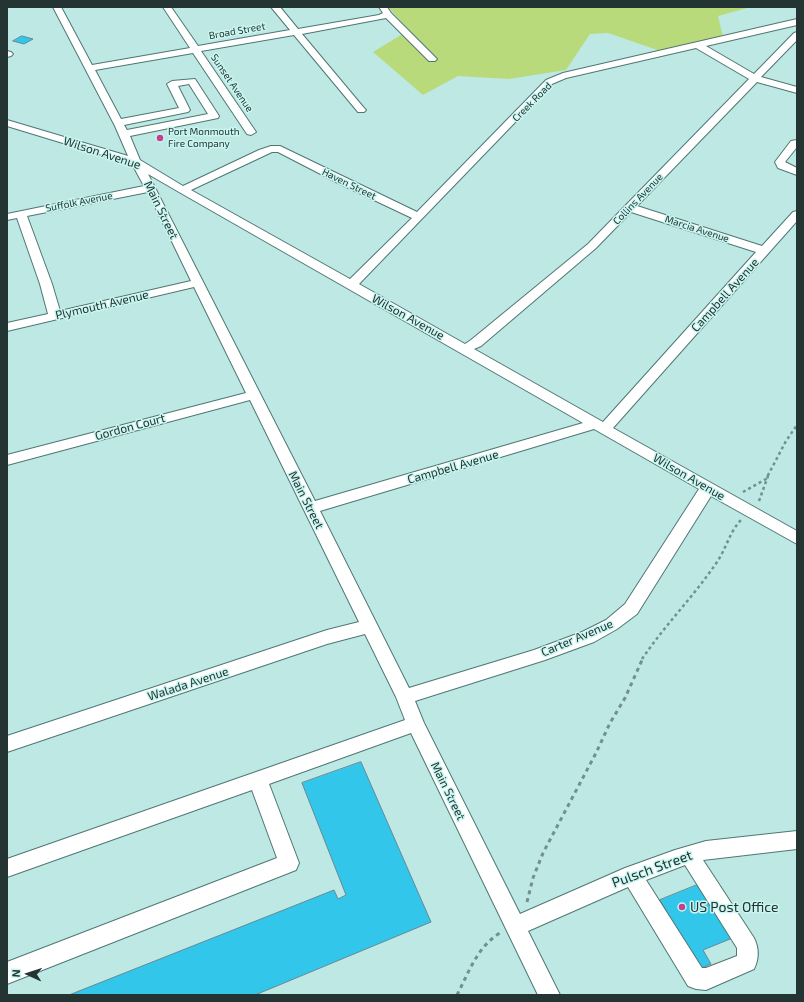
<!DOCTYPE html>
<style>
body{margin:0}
#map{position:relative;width:804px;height:1002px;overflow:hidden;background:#bde8e4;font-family:"Exo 2",sans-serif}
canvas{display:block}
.frame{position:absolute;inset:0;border:8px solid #233432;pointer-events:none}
.north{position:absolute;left:8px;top:954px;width:40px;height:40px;-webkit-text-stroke:3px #caf6f1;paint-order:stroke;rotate:273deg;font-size:11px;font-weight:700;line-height:16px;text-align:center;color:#233432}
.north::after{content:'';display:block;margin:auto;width:14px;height:18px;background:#233432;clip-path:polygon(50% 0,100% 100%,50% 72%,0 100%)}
</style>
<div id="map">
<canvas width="804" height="1002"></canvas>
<div class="frame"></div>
<div class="north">N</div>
</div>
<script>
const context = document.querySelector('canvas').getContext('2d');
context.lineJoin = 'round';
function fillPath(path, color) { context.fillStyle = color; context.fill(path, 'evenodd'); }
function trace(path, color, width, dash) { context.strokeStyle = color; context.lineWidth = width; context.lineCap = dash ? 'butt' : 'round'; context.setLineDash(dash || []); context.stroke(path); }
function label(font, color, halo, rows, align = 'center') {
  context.font = font + ' "Exo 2",sans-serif'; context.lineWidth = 3; context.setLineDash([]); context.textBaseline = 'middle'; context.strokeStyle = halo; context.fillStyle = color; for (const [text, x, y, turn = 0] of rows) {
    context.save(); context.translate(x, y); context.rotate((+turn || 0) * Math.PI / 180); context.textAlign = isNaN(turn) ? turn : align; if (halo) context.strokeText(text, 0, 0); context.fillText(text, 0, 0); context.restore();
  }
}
const green = new Path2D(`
 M388 7H751L718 16 723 37 663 52 608 33 590 34 566 70 509 79 458 76 423 95 373 52 409 30Z`);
const building = new Path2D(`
 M22 36 33 39 24 44 13 41Z
 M361 762 431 922 255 995H69L334 890 338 899 346 895 302 783Z
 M702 883 735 937 703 950 711 964 699 969 660 900Z`);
const pathFar1 = new Path2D(`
 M743 492 766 479 786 441 797 425
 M759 501 768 476
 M642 659C665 625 694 596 717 562 726 549 730 531 741 520`);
const path = new Path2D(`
 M527 902 533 878 543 853 596 753 610 723 625 698 643 658
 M457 995C469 972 477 947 500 933`);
const minor = new Path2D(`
 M53 7H61L92 65 190 48 163 7H171L198 46 290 30 271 7H280L298 29 379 15 383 13 379 7H387L391 13 437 59 435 61H429L386 18 302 34 364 108 366 110 364 112H358L294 35 201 51 256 132 251 135 247 134 193 53 95 70 121 119 179 108 167 84 172 81 195 79 219 116 218 118 130 136 140 160 183 186 259 150 271 146H280L417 212 546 80 563 73 797 19V25L706 46 754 74 794 33 797 32V40L761 77 797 87V93L757 82 637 206 762 246 793 212 797 211V221L613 428 797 531V544L711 496 637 614 617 629 594 642 545 660 415 701 424 723 520 914 625 868 675 850 706 841 797 831V849L703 860 754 938C759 948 759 959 754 969L706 990 696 989 688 986 628 887 528 931 560 995H538L411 733 269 784 299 863 296 870 7 984V962L277 858 252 790 7 877V859L405 720 396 697 365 634 327 644 7 752V736L327 630 359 622 250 400 7 465V455L246 393 194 287 7 331V323L48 314 40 284 17 218 7 220V214L144 186 132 164 7 126V120L128 156 115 126ZM696 48 749 79 588 244 471 340 465 344 359 284 552 84 566 78ZM189 84 208 114 127 130 124 125 188 112 190 110 178 86ZM272 152H278L338 183 412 218 350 279 191 190ZM148 174 179 192 583 423 315 501ZM148 192 191 281 60 311 52 284 27 216ZM631 212 756 252 603 422 474 349 481 346 596 248ZM594 429 699 489 625 604 606 620 582 632 534 650 409 688 320 511ZM685 865 737 948V956L706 968H702L646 880Z
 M7 51 11 52 13 54 11 56 7 57Z
 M797 140V147L785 162 797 168V175L778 168 775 162 791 141Z`);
const markers = [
 [160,138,4,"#c1428f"],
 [682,907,4,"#c1428f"]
];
const farStreetnames = [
 ["Broad Street",237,31,-10],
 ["Sunset Avenue",232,83,56],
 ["Creek Road",532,102,-45],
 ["Haven Street",349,184,26],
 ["Collins Avenue",638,199,-46],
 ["Suffolk Avenue",79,202,-11],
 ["Marcia Avenue",697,229,18]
];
const farPoinames = [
 ["Port Monmouth",168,132],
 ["Fire Company",168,144]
];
const streetNames = [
 ["Wilson Avenue",102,153,18],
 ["Main Street",161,210,64],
 ["Campbell Avenue",725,295,-48],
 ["Plymouth Avenue",102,305,-13],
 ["Wilson Avenue",408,317,29],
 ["Gordon Court",130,427,-15],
 ["Campbell Avenue",453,467,-16],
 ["Wilson Avenue",689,477,30],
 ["Main Street",306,500,63],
 ["Carter Avenue",577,638,-23],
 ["Walada Avenue",188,684,-18],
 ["Main Street",448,791,64]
];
const nearStreetnames = [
 ["Pulsch Street",652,869,-20]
];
const nearPoinames = [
 ["US Post Office",690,907]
];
fillPath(green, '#b9da7a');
fillPath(building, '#32c6eb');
trace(building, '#648995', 1);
trace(minor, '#4f7773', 2);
trace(pathFar1, '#72908d', 2.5, [3, 3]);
trace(path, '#72908d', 3, [4, 4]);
fillPath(minor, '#fff');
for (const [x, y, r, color] of markers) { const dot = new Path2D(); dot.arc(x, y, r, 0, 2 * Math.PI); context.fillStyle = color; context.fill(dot); trace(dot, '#caf6f1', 1.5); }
label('10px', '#233432', '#caf6f1', farStreetnames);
label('10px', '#233432', '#caf6f1', farPoinames, 'left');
label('12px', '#233432', '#caf6f1', streetNames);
label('14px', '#233432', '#caf6f1', nearStreetnames);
label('14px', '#233432', '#caf6f1', nearPoinames, 'left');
</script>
